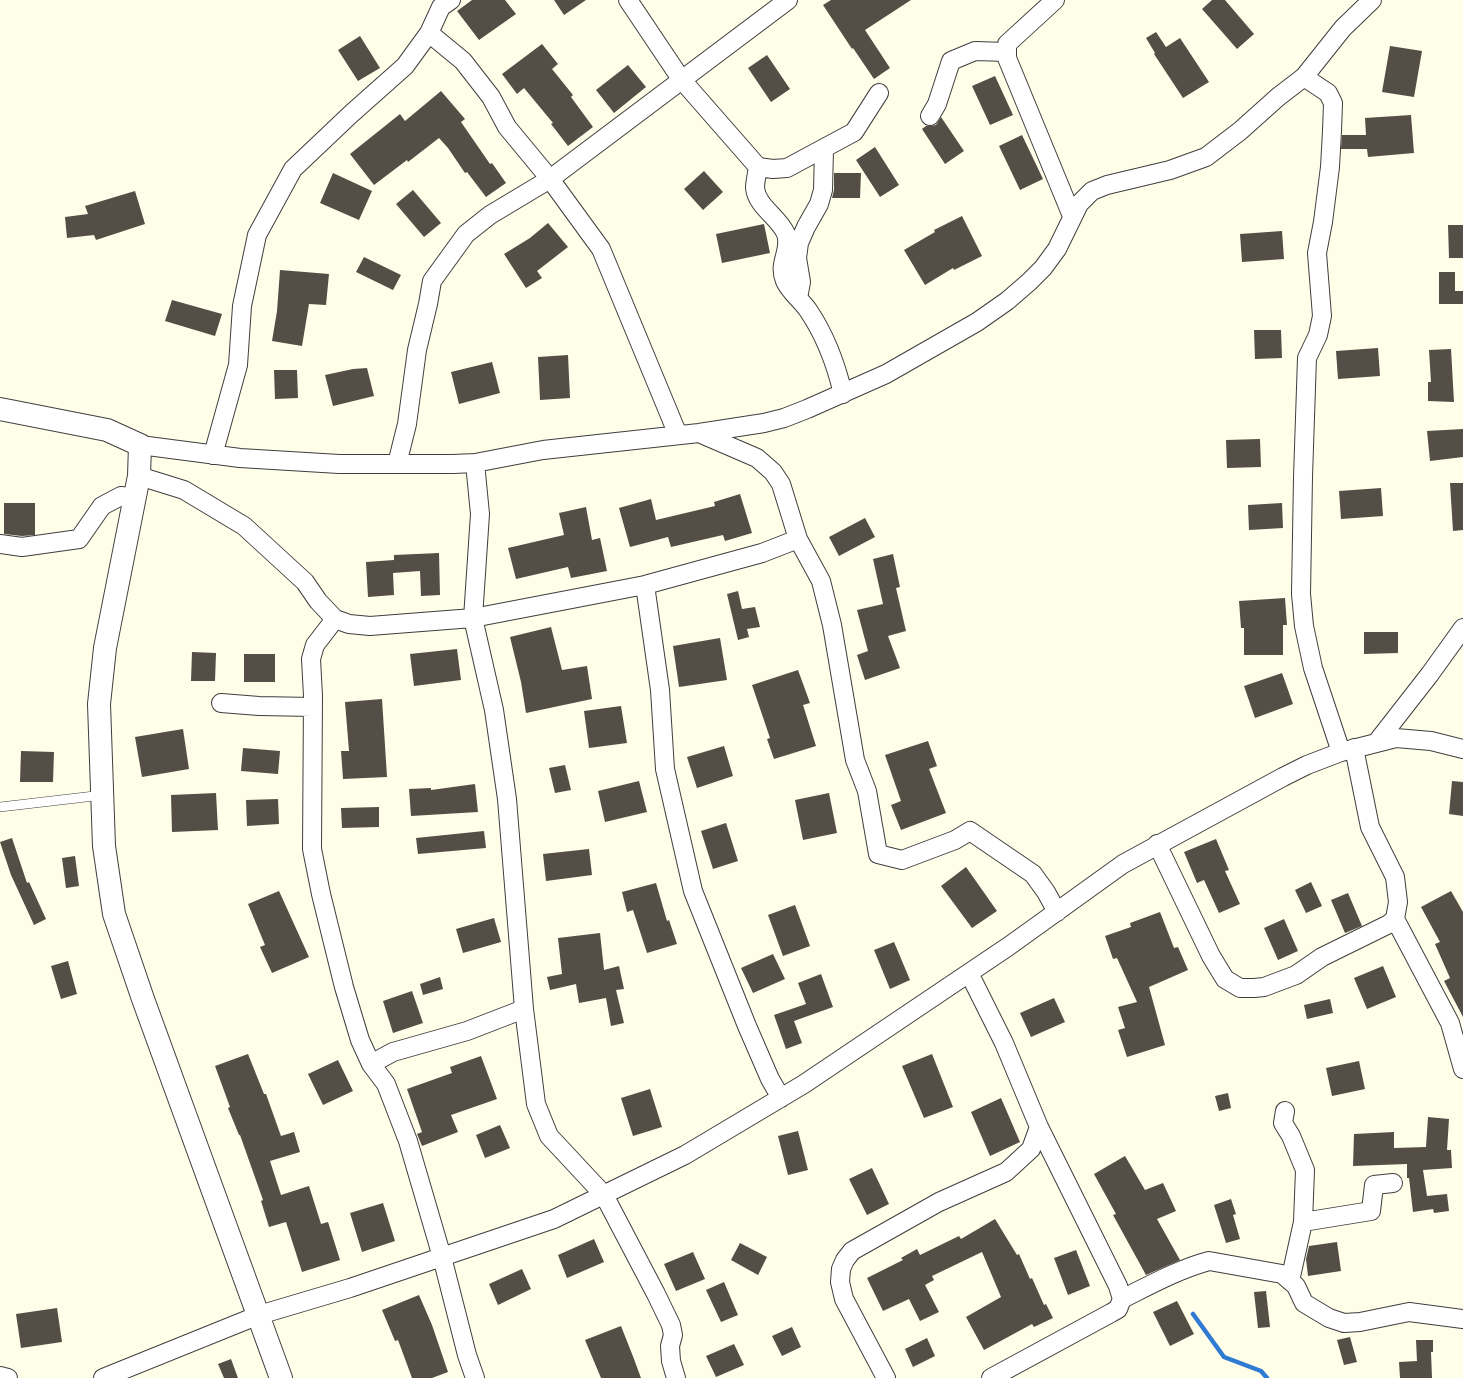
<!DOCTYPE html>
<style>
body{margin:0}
canvas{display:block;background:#fffee9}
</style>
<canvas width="1463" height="1378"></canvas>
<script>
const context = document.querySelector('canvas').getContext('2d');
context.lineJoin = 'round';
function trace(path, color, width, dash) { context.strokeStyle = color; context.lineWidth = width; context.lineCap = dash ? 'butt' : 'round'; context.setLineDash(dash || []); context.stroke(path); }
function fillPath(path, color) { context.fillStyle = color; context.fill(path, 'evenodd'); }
const stream = new Path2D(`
 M1193 1314 1224 1357 1261 1371 1267 1378`);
const building = new Path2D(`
 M472 0H505L516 14 479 40 457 11Z
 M554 0H586L564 15Z
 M831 0H911L865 30 890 68 874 79 853 48 852 49 823 5Z
 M1212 0H1225L1254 34 1237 49 1202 9Z
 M1156 32 1166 47 1180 38 1209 82 1183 98 1154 54 1155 53 1146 38Z
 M360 36 380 68 358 81 338 50Z
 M542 44 558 64 552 69 573 95 571 97 593 127 568 146 551 124 553 123 524 88 517 94 502 74Z
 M1390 46 1422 51 1414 97 1382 92Z
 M767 55 790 89 771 102 748 68Z
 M628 65 646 87 614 113 596 90Z
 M995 76 1013 115 990 125 972 86Z
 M441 91 465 119 461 122 490 164 492 163 506 183 486 197 467 172 465 173 448 148 439 138 408 162 407 160 374 185 350 154 400 114 405 121Z
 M1411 115 1414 153 1368 157 1367 149H1341L1342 135H1366L1365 118Z
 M941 117 964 151 945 164 922 129 926 126H930L936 125Z
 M1022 135 1043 179 1020 190 999 146Z
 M875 147 899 185 880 197 856 160Z
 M704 171 723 192 703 210 684 189Z
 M333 173 372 191 359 220 320 203Z
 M834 173H861L860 198H832L834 190Z
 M413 190 441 223 424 237 396 204Z
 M135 191 145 224 96 240 94 235 67 238 65 217 88 214 85 206Z
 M962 216 982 256 954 270 953 268 925 285 904 250 935 232 934 230Z
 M548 223 568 247 537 271 542 278 526 288 504 254 530 238Z
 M764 224 770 253 722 263 716 234Z
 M1448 225H1463V258H1449Z
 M1282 231 1284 259 1242 262 1240 234Z
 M364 257 401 275 393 290 356 272Z
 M280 270 329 274 326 305 309 304 302 346 272 341 277 311Z
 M1439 272H1455V291H1463V304H1439Z
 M172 300 222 314 215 336 165 321Z
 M1254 330H1281L1282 358 1255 359Z
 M1378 348 1380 376 1338 379 1336 351Z
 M1451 349 1454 402 1428 401V382H1431L1429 350Z
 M568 355 570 398 540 400 538 357Z
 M492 362 500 393 459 404 451 372Z
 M367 368 374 396 333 406 325 375 353 369Z
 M274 370H297L298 398 275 399Z
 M1463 429V457L1430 461 1427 431Z
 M1260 439 1261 467 1227 468 1226 440Z
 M1450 483H1463V530L1453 531Z
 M1381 488 1383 516 1341 519 1339 491Z
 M740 494 752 533 725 541 723 535 671 547 668 537 630 547 619 508 651 499 656 520 715 506 714 502Z
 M4 503H35V535L22 536 4 534Z
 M1282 503 1283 528 1249 530 1248 505Z
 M586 507 592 540 600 538 607 571 571 578 568 567 516 579 508 548 564 535 559 513Z
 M865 518 875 537 839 556 829 537Z
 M439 553 440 595 421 596 420 571 393 573 394 595 368 597 366 562 394 560V555Z
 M893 554 900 587 896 588 906 631 888 636 900 668 865 680 857 655 868 651 857 610 883 604 873 559Z
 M738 591 742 609 755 607 760 627 747 629 749 637 738 640 727 594Z
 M1285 598 1287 625H1283V655H1244V628H1241L1239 601Z
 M551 627 562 670 587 666 592 699 526 713 521 682 510 637Z
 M1364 632H1398V653L1364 654Z
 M720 638 727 680 679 687 673 646Z
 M457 649 461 680 414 686 410 654Z
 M192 652 216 653 215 681H191Z
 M244 654H275V682H244Z
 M798 670 810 703 803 705 816 746 774 759 767 739 770 738 752 685Z
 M1282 673 1293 704 1255 718 1244 686Z
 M382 699 387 777 343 779 341 751H349L345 702Z
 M621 706 627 743 589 748 584 711Z
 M183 729 189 769 142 777 135 737Z
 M928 741 937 766 929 769 946 813 901 830 891 805 901 801 885 755Z
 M724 746 733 776 697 788 687 757Z
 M243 748 280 751 278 774 241 771Z
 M21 751 54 752 53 782H20Z
 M565 765 571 790 555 793 549 768Z
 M639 781 647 812 605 822 598 791Z
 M1452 781 1463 782V816L1449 814Z
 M475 784 478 812 411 816 409 789 431 788V790Z
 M216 793 218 830 172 832 171 795Z
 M829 793 837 833 803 840 795 800Z
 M278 799 279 824 247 826 246 800Z
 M379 807V827L342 828 341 808Z
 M726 823 738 861 713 869 701 831Z
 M484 831 486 848 418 854 416 838Z
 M12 838 27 883 29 882 46 919 34 925 11 875 0 842Z
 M1216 839 1229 870 1225 871 1240 904 1219 913 1204 880 1197 883 1184 852Z
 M589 849 592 875 546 881 543 854Z
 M75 856 79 886 66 888 62 858Z
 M966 867 997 911 972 928 941 886Z
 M1311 882 1322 906 1306 913 1295 890Z
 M656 883 667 921 669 920 677 944 647 953 633 910 627 912 622 892Z
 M279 891 309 957 272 973 260 947 265 945 248 904Z
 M1451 891 1463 912V1017L1444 981 1450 978 1435 944 1440 942 1421 907Z
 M1348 893 1362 926 1345 933 1331 900Z
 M795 905 810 946 783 956 768 915Z
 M1160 912 1174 948 1178 947 1188 970 1149 987 1165 1045 1127 1057 1118 1030 1125 1028 1118 1007 1137 1002 1117 958 1113 959 1105 936 1131 927 1130 923Z
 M494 918 501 942 463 953 456 929Z
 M1284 919 1298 951 1278 960 1264 928Z
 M600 933 604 970 619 966 624 989 616 990 624 1023 611 1026 606 998 579 1003 576 984 550 990 547 977 562 974 558 938Z
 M894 942 910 980 890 989 874 950Z
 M773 954 785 979 753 993 741 968Z
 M68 961 77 994 61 999 51 966Z
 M1383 966 1396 997 1367 1009 1354 978Z
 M821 974 833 1007 794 1021 802 1043 786 1049 774 1015 806 1004 798 983Z
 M440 977 443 989 423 995 420 984Z
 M412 991 423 1023 393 1033 383 1001Z
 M1054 998 1065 1022 1031 1037 1020 1013Z
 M1330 999 1333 1013 1307 1019 1304 1005Z
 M248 1054 264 1094H266L281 1136 294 1132 300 1152 270 1161 281 1195 309 1186 321 1224 328 1222 340 1260 302 1272 286 1222 269 1227 261 1201 263 1200 240 1135H239L228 1108 230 1107 215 1066Z
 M932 1054 953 1107 924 1118 902 1066Z
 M481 1056 497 1099 451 1115 458 1132 422 1146 417 1134 422 1132 407 1089 452 1073 450 1067Z
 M338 1060 353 1091 323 1105 308 1074Z
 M1359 1061 1365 1089 1332 1096 1326 1068Z
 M650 1089 662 1127 633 1136 621 1098Z
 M1228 1093 1231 1108 1219 1111 1215 1096Z
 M1001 1098 1020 1142 990 1156 971 1112Z
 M1428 1117 1449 1119 1447 1150H1451L1452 1168 1423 1170 1427 1196 1447 1194 1449 1211 1434 1213 1433 1209 1413 1212 1409 1178H1407V1164L1353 1166 1354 1134 1394 1132V1148L1426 1147Z
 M500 1125 510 1148 485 1158 476 1135Z
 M798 1131 808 1170 788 1175 778 1136Z
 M1125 1156 1145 1190 1163 1183 1176 1211 1157 1219 1180 1260 1146 1275 1113 1215 1116 1214 1094 1174Z
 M872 1168 889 1204 867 1215 849 1179Z
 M1231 1199 1236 1214 1233 1215 1240 1239 1226 1243 1214 1205Z
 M383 1203 395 1241 362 1252 350 1213Z
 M995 1219 1017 1255 1019 1254 1030 1279 1032 1278 1044 1305 1046 1304 1053 1318 1034 1327 1032 1324 984 1350 966 1317 1001 1297 982 1252 932 1276 934 1280 925 1285 939 1312 920 1321 909 1299 883 1311 867 1278 903 1260 901 1258 917 1249 920 1255 959 1236 961 1239Z
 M594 1239 604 1262 567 1278 558 1255Z
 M1337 1242 1341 1271 1308 1276 1306 1259 1309 1246Z
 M740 1243 767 1257 758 1275 731 1260Z
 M1076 1250 1090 1286 1068 1295 1054 1258Z
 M693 1252 705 1279 676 1291 664 1264Z
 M522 1269 531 1289 498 1305 489 1284Z
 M724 1282 738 1315 721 1322 706 1290Z
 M1266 1291 1270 1327 1258 1328 1254 1292Z
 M419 1295 432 1325 448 1372 432 1378H412L398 1340 395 1341 382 1310Z
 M1177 1301 1194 1334 1170 1346 1153 1312Z
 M57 1308 62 1342 21 1348 16 1314Z
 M621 1326 634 1359 641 1378H601L585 1340Z
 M792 1327 801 1347 782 1356 772 1336Z
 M1350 1337 1357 1362 1344 1365 1337 1340Z
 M927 1338 935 1356 913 1367 905 1349Z
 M1416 1340H1433V1352H1431L1432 1378H1400L1399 1362 1417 1361Z
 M734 1344 744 1365 716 1377 706 1356Z
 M231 1359 238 1378H224L218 1364Z`);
const service = new Path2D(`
 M0 807 103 795`);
const minor = new Path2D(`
 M628 0 681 79 758 167 773 169 787 168 854 132 879 93
 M1055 0 1007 44V58L1072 216
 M1304 77 1328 93 1333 103 1332 131 1330 167 1323 222 1317 253 1322 316 1318 335 1307 358 1303 477 1301 594 1304 626 1313 668 1341 752
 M930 116 937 104 951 61 975 51 1007 52
 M758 167C757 174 755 182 755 188 757 207 779 217 786 234 792 251 777 262 785 281 790 292 801 300 808 310 825 335 836 364 843 394
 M798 298 801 282 797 258 799 243 806 227 819 204 823 190 824 149
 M699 433 757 458 773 472 781 484 798 539 821 581 832 625 855 760 867 791 878 854 902 860 955 840 970 831 1033 874 1046 892 1057 912
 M678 435 601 249 550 179 788 0
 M140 445 240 458 339 464H453L475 463 543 450 699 433 764 423 784 418 807 409 886 374 977 322 1007 301 1029 282 1043 268 1057 249 1079 204 1092 191 1107 185 1170 170 1206 157 1240 131 1278 97 1304 77 1343 28 1372 0
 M213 455 238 365 242 306 257 235 293 169 351 114 405 66 429 33 441 7 451 0
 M475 463 480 514 473 618 494 710 507 799 524 1009 536 1104 549 1136 604 1195 656 1294 671 1325 673 1335 670 1346 671 1361 676 1378
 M397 464 407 424 417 350 428 304 432 281 466 234 490 215 550 179 507 127 491 97 463 61 429 33
 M139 476 184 490 244 526 305 582 318 601 335 619 349 624 370 626 473 618 645 585 762 553 798 539
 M0 544 22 547 79 539 102 506 121 496 135 498
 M645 585 660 690 665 769 693 891 747 1026 770 1079 781 1098
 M335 619 315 645 311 659 313 696 312 849 321 894 344 987 360 1040 371 1064 386 1084 408 1141 442 1257 467 1355 475 1378
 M221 703 259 706 313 707
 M1377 742 1430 674 1463 628
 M1157 844 1211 956 1225 979 1240 988H1254L1264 987 1296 975 1322 957 1389 924 1395 919 1398 902 1395 877 1370 827 1354 748
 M1395 919 1450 1023 1463 1069
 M371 1064 393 1052 467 1031 524 1009
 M1285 1111 1283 1123 1291 1136 1305 1170 1303 1222 1290 1281
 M1303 1222 1371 1211 1374 1185 1393 1183
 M1122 1299C1150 1285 1179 1269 1209 1261L1282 1274 1296 1286 1304 1303 1329 1318 1344 1323 1360 1322 1409 1312 1463 1319
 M0 1376 8 1378
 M103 1378 259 1315 350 1288 554 1219 685 1155 804 1084 1009 946 1123 864 1283 777 1307 765 1341 752 1396 738 1431 741 1463 749
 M886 1378 844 1299 840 1282 841 1269 845 1260 852 1251 939 1202 1006 1172 1031 1149 1039 1127 1004 1043 969 973
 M991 1378 1111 1313 1118 1309 1122 1299 1118 1286 1039 1127`);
const tertiary = new Path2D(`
 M0 409 107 430 140 445 139 476 105 648 99 704 104 846 114 914 143 999 281 1378`);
trace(stream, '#2f7ad3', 4.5);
fillPath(building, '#544e47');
trace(service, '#3e3e3e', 10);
trace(minor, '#3e3e3e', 20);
trace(tertiary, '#3e3e3e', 24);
trace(service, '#fff', 9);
trace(minor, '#fff', 18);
trace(tertiary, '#fff', 22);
</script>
